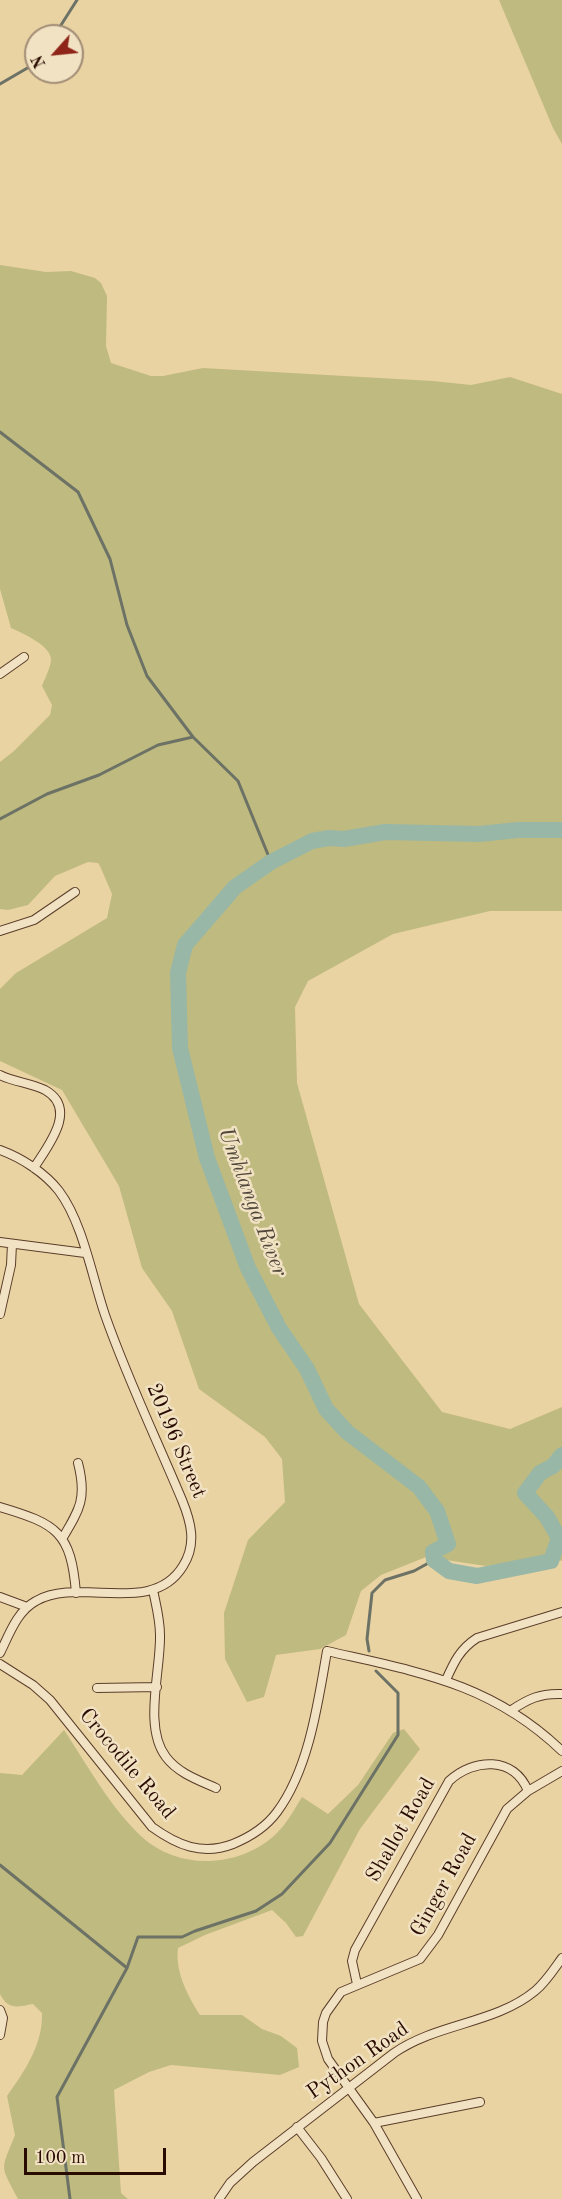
<!DOCTYPE html>
<style>
body{margin:0}
#map{position:relative;width:562px;height:2199px;overflow:hidden;background:#ead3a2;font-family:"Old Standard TT",serif}
canvas{display:block}
.north{position:absolute;left:24px;top:24px;width:60px;height:60px;box-sizing:border-box;background:#f1e2c3;border:2px solid #a18c75;border-radius:50%;rotate:243deg;font-size:16px;font-weight:700;line-height:24px;text-align:center;color:#2a0b01}
.north::after{content:'';display:block;margin:auto;width:21px;height:27px;background:#8f2418;clip-path:polygon(50% 0,100% 100%,50% 72%,0 100%)}
.scale{position:absolute;left:24px;top:2148px;width:142px;height:27px;box-sizing:border-box;border:3px solid #2a0b01;border-top:0;padding-left:8px;font-size:18px;line-height:21px;white-space:nowrap;color:#2a0b01;-webkit-text-stroke:4px #f1e2c3;paint-order:stroke}
</style>
<div id="map">
<canvas width="562" height="2199"></canvas>
<div class="north">N</div>
<div class="scale">100 m</div>
</div>
<script>
const context = document.querySelector('canvas').getContext('2d');
context.lineJoin = 'round';
function fillPath(path, color) { context.fillStyle = color; context.fill(path, 'evenodd'); }
function trace(path, color, width, dash) { context.strokeStyle = color; context.lineWidth = width; context.lineCap = dash ? 'butt' : 'round'; context.setLineDash(dash || []); context.stroke(path); }
function label(font, color, halo, rows, align = 'center') {
  context.font = font + ' "Old Standard TT",serif'; context.lineWidth = 5; context.setLineDash([]); context.textBaseline = 'middle'; context.strokeStyle = halo; context.fillStyle = color; for (const [text, x, y, turn = 0] of rows) {
    context.save(); context.translate(x, y); context.rotate((+turn || 0) * Math.PI / 180); context.textAlign = isNaN(turn) ? turn : align; if (halo) context.strokeText(text, 0, 0); context.fillText(text, 0, 0); context.restore();
  }
}
const green = new Path2D(`
 M499 0H562V144L553 128Z
 M0 265 46 272 71 271 95 278 101 283 107 296 106 346 111 363 151 376H163L203 368 433 381 471 385 510 377 562 394V911H490L393 934 308 981 295 1007 297 1083 359 1304 442 1412 510 1429 562 1407V1561L550 1557 486 1566 426 1557 381 1575 361 1591 346 1635 320 1649 276 1655 264 1697 247 1702 225 1659 224 1613 248 1540 285 1502 282 1459 265 1437 199 1389 172 1311 142 1268 119 1186 62 1090 0 1061V989L16 973 107 918 112 894 100 866 98 863 88 862 55 876 28 905 8 910 0 909V762L14 751 50 715 52 705 42 686C45 678 51 667 51 659 50 645 22 633 11 628L0 589Z
 M404 1729 420 1749 360 1829 303 1936 296 1937 286 1923 272 1910 205 1935 178 1948C175 1971 187 1995 200 2015H242L262 2029 281 2036 297 2048 299 2067 280 2075 171 2065 149 2072 114 2090 121 2193 128 2199H18C0 2164 0 2172 15 2135L7 2096C24 2072 43 2045 42 2013L33 2004C17 2007 8 2010 0 1994V1773L22 1775 64 1730C88 1766 110 1807 142 1837 179 1871 240 1868 276 1834 287 1823 294 1810 302 1797L328 1814 358 1785 393 1733Z`);
const stream = new Path2D(`
 M54 36 77 0
 M0 84 36 63
 M0 432 78 492 110 559 127 625 147 676 193 737 238 781 271 862
 M0 819 47 794 99 775 158 745 193 737
 M369 1651 367 1639 372 1593 385 1580 414 1571 434 1560
 M0 1865 127 1968
 M70 2199 57 2097 127 1968 138 1937H182L195 1931 256 1911 282 1894 330 1843 398 1735V1693L376 1671`);
const river = new Path2D(`
 M562 830H518L479 834 385 832 344 839 329 838 312 841 271 862 235 887 185 945 178 973 180 1048 207 1158 248 1268 279 1328 307 1369 326 1409 347 1432 419 1487 437 1511 448 1544 433 1552 434 1560 449 1571 477 1576 551 1561 559 1538 547 1517 525 1493 540 1473 553 1466 562 1455`);
const minor = new Path2D(`
 M0 674 24 657
 M0 931 34 920 75 892
 M0 1075C14 1082 31 1083 45 1090 79 1109 47 1147 34 1168
 M0 1150C22 1158 45 1173 59 1191 83 1223 92 1277 105 1315 127 1378 156 1438 182 1500 191 1522 197 1544 183 1566 152 1617 79 1576 36 1601 17 1611 9 1635 0 1653
 M0 1242 85 1253
 M0 1314 11 1265 12 1244
 M0 1507C57 1524 71 1532 76 1593
 M62 1539C80 1509 87 1498 78 1463
 M153 1590C156 1605 160 1619 160 1635 161 1670 143 1727 166 1757 178 1773 198 1780 216 1788
 M0 1597 27 1607
 M0 1664 33 1685 50 1700 152 1827C177 1845 202 1856 233 1844 250 1837 266 1827 277 1812 309 1769 318 1703 327 1651 418 1672 491 1683 562 1751
 M446 1680C454 1662 460 1649 477 1638L562 1612
 M97 1688 157 1687
 M510 1711C528 1699 540 1693 562 1694
 M357 1984 352 1961 355 1950 449 1781C474 1758 514 1756 528 1791
 M0 2010 3 2018 0 2035
 M374 2123 480 2102
 M297 2127 321 2158 347 2199
 M219 2199 230 2183 253 2162 394 2053C437 2023 495 2024 535 1991 546 1982 554 1969 562 1958
 M417 2199 374 2123 328 2059 322 2041 323 2022 326 2013 341 1992 420 1959 438 1935 507 1809 528 1791 562 1771`);
const streetNames = [
 ["20196 Street",176,1441,67],
 ["Crocodile Road",127,1764,50],
 ["Shallot Road",401,1830,-60],
 ["Ginger Road",444,1885,-61],
 ["Python Road",358,2061,-35]
];
const waterNames = [
 ["Umhlanga River",252,1202,69]
];
fillPath(green, '#bfba7f');
trace(stream, '#6c7265', 3);
trace(river, '#98b7a7', 16);
trace(minor, '#5a3d29', 10);
trace(minor, '#f1e2c3', 8);
label('21px', '#2a0b01', '#f1e2c3', streetNames);
label('italic 22px', '#50473b', '#f1e2c3', waterNames);
</script>
